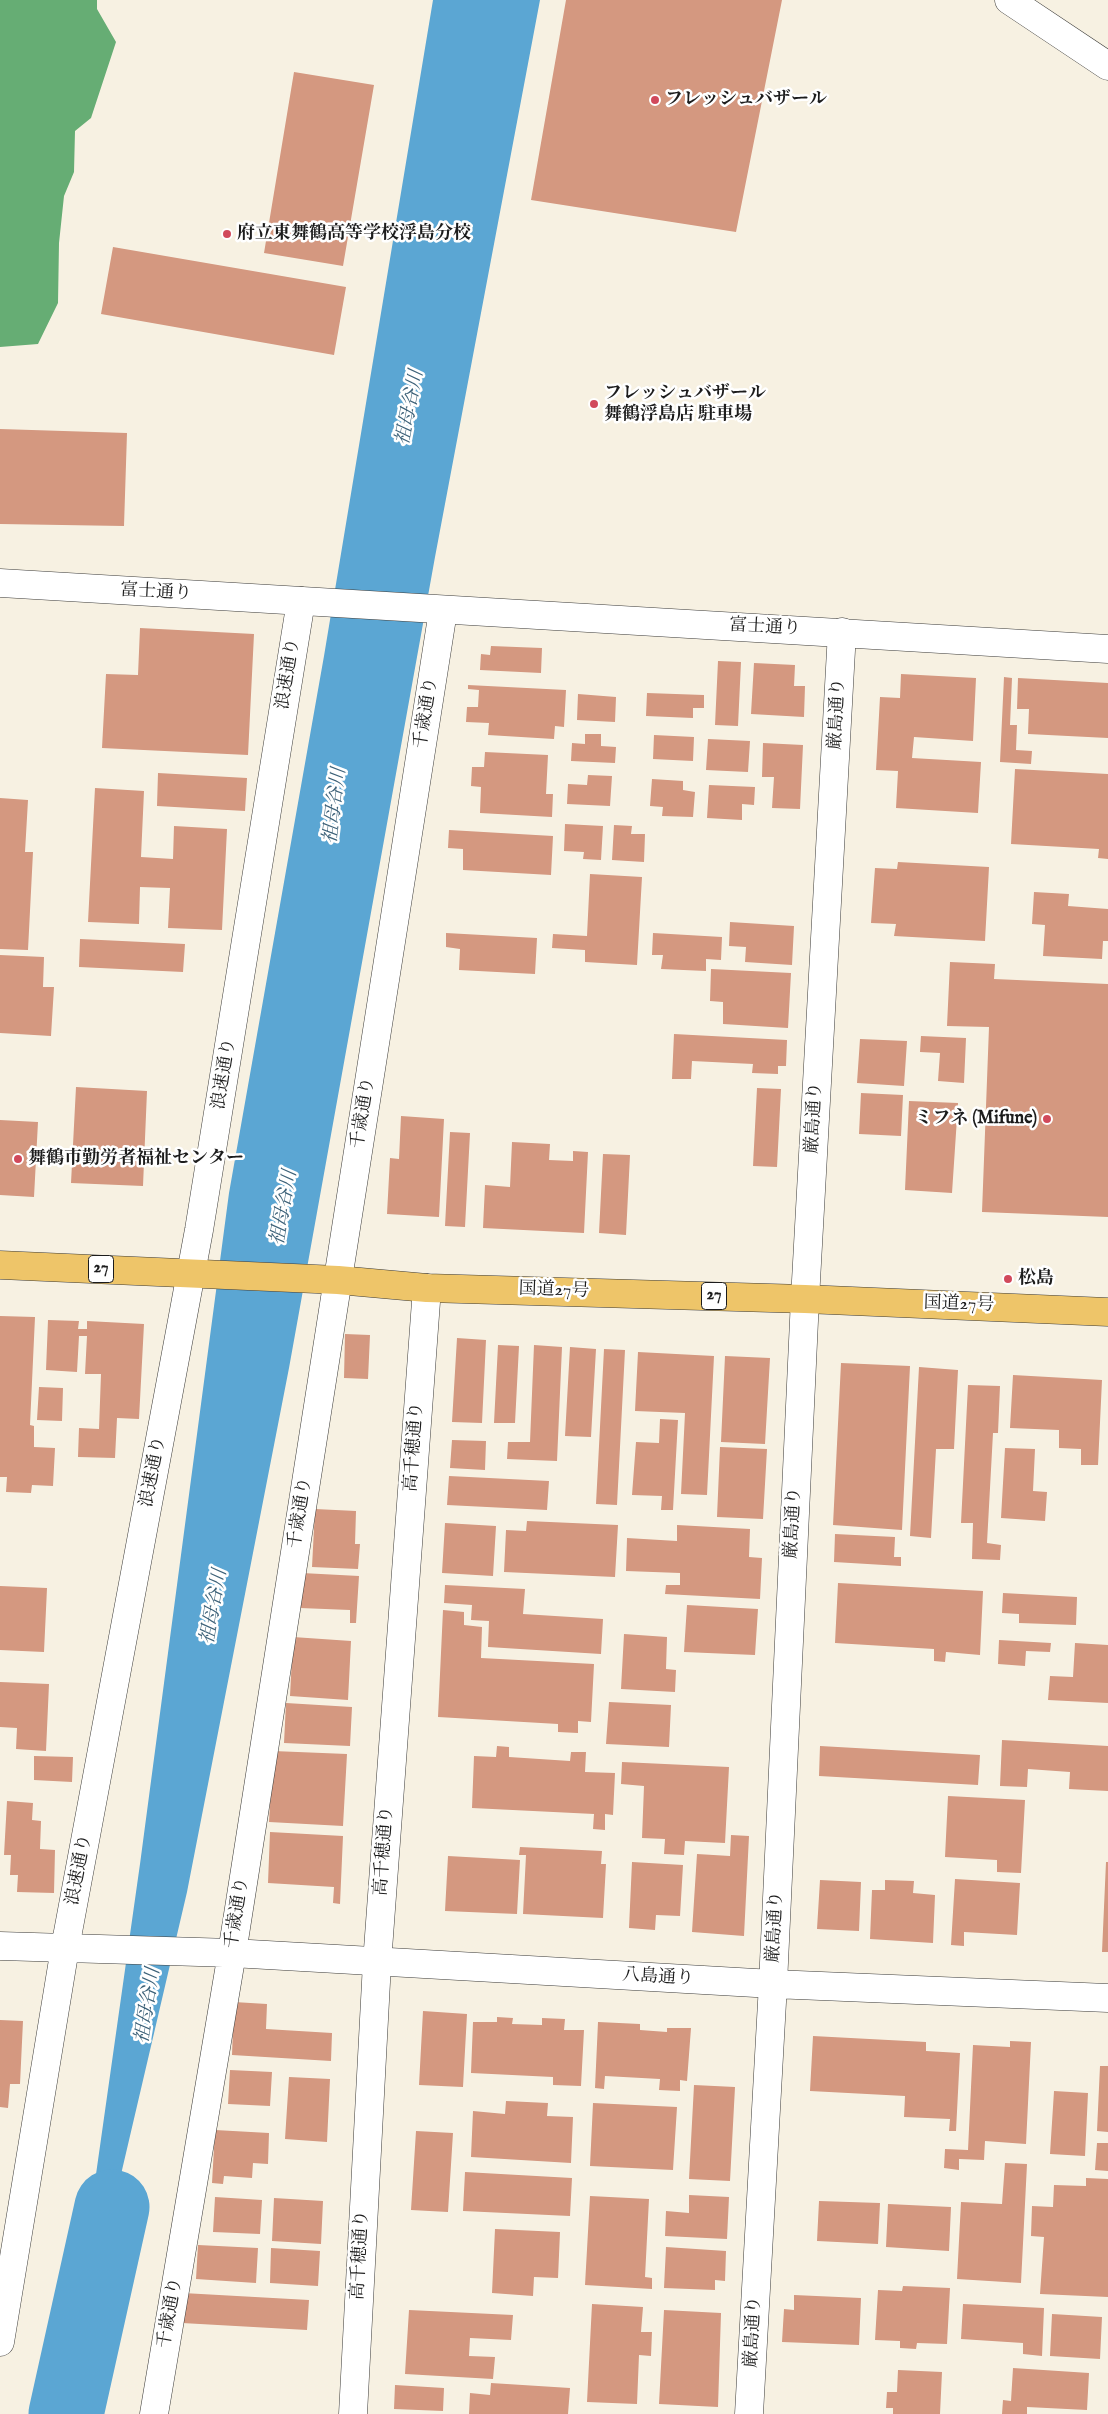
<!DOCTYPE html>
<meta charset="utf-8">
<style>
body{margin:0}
canvas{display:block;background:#f7f1e2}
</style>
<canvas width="1108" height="2414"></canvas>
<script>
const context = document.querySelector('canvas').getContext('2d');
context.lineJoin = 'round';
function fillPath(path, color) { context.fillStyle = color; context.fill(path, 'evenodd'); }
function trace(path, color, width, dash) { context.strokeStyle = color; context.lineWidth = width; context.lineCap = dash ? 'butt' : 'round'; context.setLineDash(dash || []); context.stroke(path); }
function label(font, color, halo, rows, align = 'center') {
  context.font = font + ' "IM FELL English","Noto Serif JP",serif'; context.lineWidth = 5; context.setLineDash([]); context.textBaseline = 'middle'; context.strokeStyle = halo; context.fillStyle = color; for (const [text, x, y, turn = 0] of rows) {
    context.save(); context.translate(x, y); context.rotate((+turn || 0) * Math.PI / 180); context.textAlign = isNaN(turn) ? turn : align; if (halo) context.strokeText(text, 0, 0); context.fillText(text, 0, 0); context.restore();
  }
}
const forest = new Path2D(`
 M0 0H97V9L116 42 91 118 75 131 74 172 64 196 59 243 58 303 38 344 0 347Z`);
const water = new Path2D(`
 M433 0H540L435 557 289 1368 187 1892 65 2414H62L140 1864 229 1193 324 656Z`);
const river = new Path2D(`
 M66 2414 112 2207`);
const building = new Path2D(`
 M566 0H782L736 232 531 200Z
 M294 72 374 85 343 266 264 253Z
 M113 247 346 287 334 355 101 314Z
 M0 429 127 433 124 526 0 524Z
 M140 628 254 634 248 755 102 748 106 674 138 675Z
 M491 646 542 648 541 673 480 670 481 654 490 655Z
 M718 661 741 662 738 726 715 725Z
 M754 663 795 665 794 686H805L804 717 751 714Z
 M901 674 976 678 973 741 914 737 912 758 981 762 978 813 896 808 898 771 876 770 880 697 900 698Z
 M1004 677 1012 678 1010 725H1017L1016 750 1032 751 1031 764 1000 762Z
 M1018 678 1108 683V738L1028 734 1029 709H1017Z
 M468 685 566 690 564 727 555 726 554 739 488 735 489 723 466 722 467 707H478L479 690 468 689Z
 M647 693 704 695V708H693V718L646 716Z
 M578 694 616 697 615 722 577 720Z
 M585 734H601V746L616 747 615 763 571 761 572 743 585 744Z
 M654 735 694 737 693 761 653 759Z
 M708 739 750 741 748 772 706 770Z
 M763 743 803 745 800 809 772 808 774 777H762Z
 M485 752 548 755 546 794H553L552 817 480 813 481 787 471 786 472 767H484Z
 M1015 769 1108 774V859L1098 858 1099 849 1011 844Z
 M158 773 247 778 245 811 157 806Z
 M588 775 612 776 610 806 567 804 568 784 587 785Z
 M652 779 683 781V790L695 792 693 817 662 816 663 807 650 806Z
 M709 785 755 787 754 805 742 804V820L707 818Z
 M95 788 144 791 141 857 173 859 174 826 227 829 222 930 168 928 170 888 140 887 139 924 88 922Z
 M0 798 28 800 25 852H33L28 950 0 949Z
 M565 824 603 826 601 860 583 859 584 852 564 851Z
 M614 825 632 826 631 834H645L644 862 612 860Z
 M449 830 553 836 551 875 463 870V849L448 848Z
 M898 862 989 867 985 941 894 936 896 924 871 923 875 868 897 869Z
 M590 874 642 877 637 965 585 962V950L552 948 553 934 587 936Z
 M1034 892 1069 894 1068 906 1108 909V941H1103L1102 959 1043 956 1045 925 1032 924Z
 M730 922 794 926 792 965 745 962 746 947 729 946Z
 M446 933 537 938 535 974 459 970 460 949 446 947Z
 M653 933 722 937 721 960 706 959V971L661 969 663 955H652Z
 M80 939 185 944 183 972 79 967Z
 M0 955 44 957 43 987H54L51 1036 0 1033Z
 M950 962 995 964 994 979 1108 984V1217L982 1212 989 1027 947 1026Z
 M711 969 791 973 788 1028 723 1024V1002L710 1001Z
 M674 1034 787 1040 786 1066H778V1074L752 1073 753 1064 692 1061 691 1079H672Z
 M921 1036 966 1038 964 1083 938 1081 940 1053 920 1052Z
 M860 1039 907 1041 904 1086 857 1083Z
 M76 1087 147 1091 143 1186 71 1183Z
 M757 1088 781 1089 777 1167 753 1166Z
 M861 1093 903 1095 901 1136 859 1134Z
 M909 1101 958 1103 952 1193 905 1190Z
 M401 1116 444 1119 439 1217 387 1214 390 1158 399 1159Z
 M0 1120 38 1122 34 1197 0 1195Z
 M450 1132 470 1133 465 1227 445 1226Z
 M512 1142 550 1144 549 1160 573 1161V1151L588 1152 584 1233 483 1228 485 1185 510 1187Z
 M603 1154 630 1155 626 1235 599 1233Z
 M0 1316 35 1317 30 1425 34 1426V1447L55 1448 53 1486 32 1485 31 1493 6 1492 7 1477H0Z
 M48 1320 79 1321 78 1329H87V1321L144 1324 139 1419 117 1418 115 1458 78 1457 79 1428 99 1429 101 1374H85L87 1336H79L77 1372 46 1370Z
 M345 1334 370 1335 368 1379 344 1378Z
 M457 1338 486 1340 482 1423 452 1422Z
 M498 1345 519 1346 515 1423H494Z
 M534 1345 562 1347 557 1461 507 1459 508 1442H530Z
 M570 1347 596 1349 591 1437 565 1436Z
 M604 1349 625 1350 617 1505 596 1504Z
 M638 1352 714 1356 707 1495 681 1494 685 1413 635 1411Z
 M725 1356 770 1358 765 1444 721 1442Z
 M841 1363 910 1366 902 1530 833 1525Z
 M919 1367 958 1370 954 1449H936L931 1538 910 1536Z
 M1013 1375 1102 1380 1098 1465H1081V1449L1059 1448V1430L1010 1428Z
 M968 1385 1000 1386 998 1433H993L987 1543 1001 1545 1000 1560 972 1559 973 1523H961Z
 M39 1387 63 1388 62 1421 37 1420Z
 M660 1419 678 1420 673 1510H661L662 1496 632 1495 636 1442 659 1443Z
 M452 1440 486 1441 485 1470 450 1468Z
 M720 1447 767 1449 763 1519 717 1517Z
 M1005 1448 1035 1449 1033 1491 1047 1492 1045 1521 1001 1518Z
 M449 1476 549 1481 547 1510 447 1505Z
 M315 1509 356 1511 355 1544H360L358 1569 312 1567Z
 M527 1521 618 1525 615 1577 504 1572 506 1530 526 1531Z
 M445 1523 496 1526 493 1576 442 1573Z
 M677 1525 750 1529 749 1557 762 1558 760 1599 665 1594 666 1585H680V1573L626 1571 627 1538 677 1541Z
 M835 1534 895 1537 894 1557H901V1566L834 1562Z
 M302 1573 359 1576 356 1623H350V1610L300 1608Z
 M838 1583 983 1591 980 1655 946 1652 945 1662 934 1661V1649L835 1643Z
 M445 1585 525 1589 523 1614 603 1619 601 1654 488 1647 489 1621 471 1620 472 1605 444 1603Z
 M0 1586 47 1588 44 1652 0 1650Z
 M1003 1593 1077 1597 1076 1625 1019 1623V1614L1002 1613Z
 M687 1605 758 1609 755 1655 684 1652Z
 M443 1610 464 1612V1625L482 1627 481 1658 594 1664 591 1722 578 1721V1733L558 1732V1724L438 1717Z
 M624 1634 667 1637 666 1669 676 1670 675 1692 621 1689Z
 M293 1637 351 1641 348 1700 290 1696Z
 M999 1640 1051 1643 1050 1652 1026 1651 1025 1666 998 1664Z
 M1075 1643 1108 1645V1703L1048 1700 1050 1676 1073 1677Z
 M0 1682 49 1684 46 1751 16 1749 17 1728 0 1727Z
 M609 1702 671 1705 669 1747 606 1744Z
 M286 1703 352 1707 350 1746 284 1743Z
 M1002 1740 1108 1746V1791L1069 1789 1070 1772 1028 1769 1027 1787 1000 1786Z
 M497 1746 509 1747V1757L570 1761 571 1752H586L585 1772 615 1773 613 1815 605 1814V1830L593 1829 594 1814 472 1808 474 1756 496 1757Z
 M820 1746 980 1755 978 1785 819 1776Z
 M273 1751 347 1754 343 1826 269 1822Z
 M34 1756 73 1757 72 1782 34 1780Z
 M622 1762 729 1767 725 1843 685 1841 684 1855 664 1854 665 1839 642 1838 644 1786 621 1784Z
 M948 1796 1025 1800 1021 1873 997 1872V1860L945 1857Z
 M7 1801 33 1803 32 1820 41 1821 40 1849 55 1850 54 1893 17 1892 18 1875H10L11 1855H4Z
 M270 1832 343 1836 340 1904 333 1903 334 1887 268 1883Z
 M731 1835 749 1836 744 1936 692 1932 697 1854 730 1856Z
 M520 1847 602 1851 601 1864H606L603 1918 523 1914 526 1855H519Z
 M448 1856 520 1860 517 1914 445 1911Z
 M632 1862 683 1865 680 1916 656 1915 655 1930 629 1928Z
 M1106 1862H1108V1952H1102Z
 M955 1879 1020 1883 1017 1935 964 1932V1946L951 1945Z
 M820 1880 861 1882 859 1931 817 1929Z
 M885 1880 914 1881 913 1893 935 1895 933 1943 870 1939 872 1890H885Z
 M234 2002 267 2004 266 2029 332 2033 331 2061 232 2055Z
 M423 2011 467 2014 463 2087 419 2085Z
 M497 2017 513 2018 512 2024 542 2025V2018L565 2019 564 2030H584L581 2086 553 2085V2077L471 2073 473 2022H497Z
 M0 2020 23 2021 20 2084H10L8 2108 0 2107Z
 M598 2022 640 2024V2030L667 2032V2028H691L687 2081 680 2080V2091L659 2090 660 2079 605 2076 604 2089 595 2088Z
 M813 2036 926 2042V2051L960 2053 956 2131H949L950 2119 904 2117 905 2096 810 2091Z
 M1010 2041 1031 2042 1026 2144 985 2141 984 2160 959 2159V2170L944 2168 945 2149 968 2150 973 2045 1010 2047Z
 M1100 2066H1108V2132L1097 2131Z
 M230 2070 272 2072 270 2106 228 2104Z
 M289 2077 330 2079 327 2142 285 2139Z
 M694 2085 735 2087 730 2181 689 2179Z
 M1054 2091 1088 2093 1085 2156 1050 2154Z
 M506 2101 548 2103 547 2116 573 2117 571 2163 471 2157 473 2111 505 2114Z
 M593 2103 677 2107 673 2170 590 2166Z
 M215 2130 269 2133 268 2164 253 2163 252 2178 224 2176 223 2184 212 2183Z
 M416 2131 453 2133 448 2212 411 2210Z
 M1097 2143H1108V2171L1095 2170Z
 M1005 2163 1027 2164 1021 2283 957 2279 961 2202 1002 2204Z
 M465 2172 572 2178 570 2216 463 2211Z
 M1086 2178 1108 2179V2297L1040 2294 1044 2237 1031 2236 1032 2206 1053 2207 1054 2185 1086 2186Z
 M689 2195 729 2197 727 2239 665 2236 666 2211 689 2213Z
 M590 2196 649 2199 645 2277 652 2278V2289L585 2285Z
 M215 2197 262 2200 260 2234 213 2232Z
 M274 2198 323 2201 321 2244 272 2241Z
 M819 2201 880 2203 878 2244 817 2241Z
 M888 2204 951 2207 949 2251 886 2247Z
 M495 2229 560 2232 558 2278 534 2277 533 2296 492 2293Z
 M198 2245 258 2248 256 2283 196 2279Z
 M666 2247 726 2251 725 2281 715 2280V2290L664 2288Z
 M271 2248 320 2251 318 2286 270 2283Z
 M903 2286 950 2288 947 2344 917 2343 916 2349 900 2348V2341L875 2340 878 2290 902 2291Z
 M183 2293 309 2300 307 2330 182 2323Z
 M794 2295 861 2298 859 2345 782 2342 784 2309 794 2310Z
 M592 2304 643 2307 641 2332H652L651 2356 639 2355 637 2404 587 2402Z
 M963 2304 1044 2308 1042 2356 1023 2354V2343L961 2339Z
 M409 2310 513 2315 511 2340 470 2338 469 2356 495 2357 493 2379 405 2374Z
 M664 2310 721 2313 718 2407 659 2404Z
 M1052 2314 1102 2317 1100 2359 1050 2356Z
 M1013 2368 1089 2373 1087 2410 1027 2407V2414H1002L1003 2400 1011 2401Z
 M898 2370 942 2372 940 2414H893V2408H886L887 2392H897Z
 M491 2383 570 2388 568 2414H469L470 2393 490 2395Z
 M395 2385 444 2388 443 2411 394 2409Z`);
const minor = new Path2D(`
 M0 1946 232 1953 773 1984 1108 1998
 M0 2342 65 1948 199 1230 301 601
 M154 2414 232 1953 443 611
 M749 2414 773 1984 805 1299 842 632`);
const tertiary = new Path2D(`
 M1009 0 1108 66
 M0 583 1108 649
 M353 2414 377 1963 427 1288`);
const trunk = new Path2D(`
 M0 1265 338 1280 427 1288 805 1299 1108 1312`);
const markers = [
 [655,100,5,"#d1495b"],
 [227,234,5,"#d1495b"],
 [594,404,5,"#d1495b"],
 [1047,1119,5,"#d1495b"],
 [18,1159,5,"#d1495b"],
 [1008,1279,5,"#d1495b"]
];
const shields = [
 [101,1269,25],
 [714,1296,25]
];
const shieldNames = [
 ["27",101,1269],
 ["27",714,1296]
];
const poiNames = [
 ["フレッシュバザール",665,100],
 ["府立東舞鶴高等学校浮島分校",237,234],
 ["フレッシュバザール",604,394],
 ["舞鶴浮島店 駐車場",604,415],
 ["ミフネ (Mifune)",1037,1119,"right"],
 ["舞鶴市勤労者福祉センター",28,1159],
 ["松島",1018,1279]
];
const streetNames = [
 ["富士通り",156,593,3],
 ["富士通り",765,628,3],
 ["浪速通り",289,674,-81],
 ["千歳通り",427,713,-81],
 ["厳島通り",838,714,-87],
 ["浪速通り",225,1074,-81],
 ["千歳通り",364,1113,-81],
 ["厳島通り",815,1118,-87],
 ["国道27号",554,1291,2],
 ["国道27号",959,1305,2],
 ["高千穂通り",415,1447,-86],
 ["浪速通り",154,1472,-79],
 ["千歳通り",301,1513,-81],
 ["厳島通り",794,1523,-87],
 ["高千穂通り",385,1851,-86],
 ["浪速通り",80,1870,-79],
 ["千歳通り",238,1913,-81],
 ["厳島通り",776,1927,-87],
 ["八島通り",658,1978,3],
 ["高千穂通り",361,2255,-87],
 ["千歳通り",171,2313,-80],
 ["厳島通り",754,2332,-87]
];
const waterNames = [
 ["祖母谷川",411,408,-79],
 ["祖母谷川",336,806,-83],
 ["祖母谷川",285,1208,-80],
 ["祖母谷川",215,1607,-80],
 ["祖母谷川",149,2006,-81]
];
fillPath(forest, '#66ad74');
fillPath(water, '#5ba6d3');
trace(river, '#5ba6d3', 75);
fillPath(building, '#d49880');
trace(minor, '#3d3c3a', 29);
trace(tertiary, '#3d3c3a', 29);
trace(trunk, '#3d3c3a', 29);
trace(minor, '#fff', 28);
trace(tertiary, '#fff', 28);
trace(trunk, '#eec569', 28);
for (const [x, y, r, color] of markers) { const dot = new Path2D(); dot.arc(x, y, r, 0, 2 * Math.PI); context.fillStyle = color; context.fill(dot); trace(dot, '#fff', 2); }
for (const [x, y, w] of shields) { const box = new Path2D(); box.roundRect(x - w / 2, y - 13.5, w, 27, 4); context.fillStyle = '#fff'; context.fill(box); trace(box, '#1c1c1c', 1); }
label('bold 16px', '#1c1c1c', null, shieldNames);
label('bold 18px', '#1c1c1c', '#fff', poiNames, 'left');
label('18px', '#1c1c1c', '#fff', streetNames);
label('italic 19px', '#3c6178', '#fff', waterNames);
</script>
